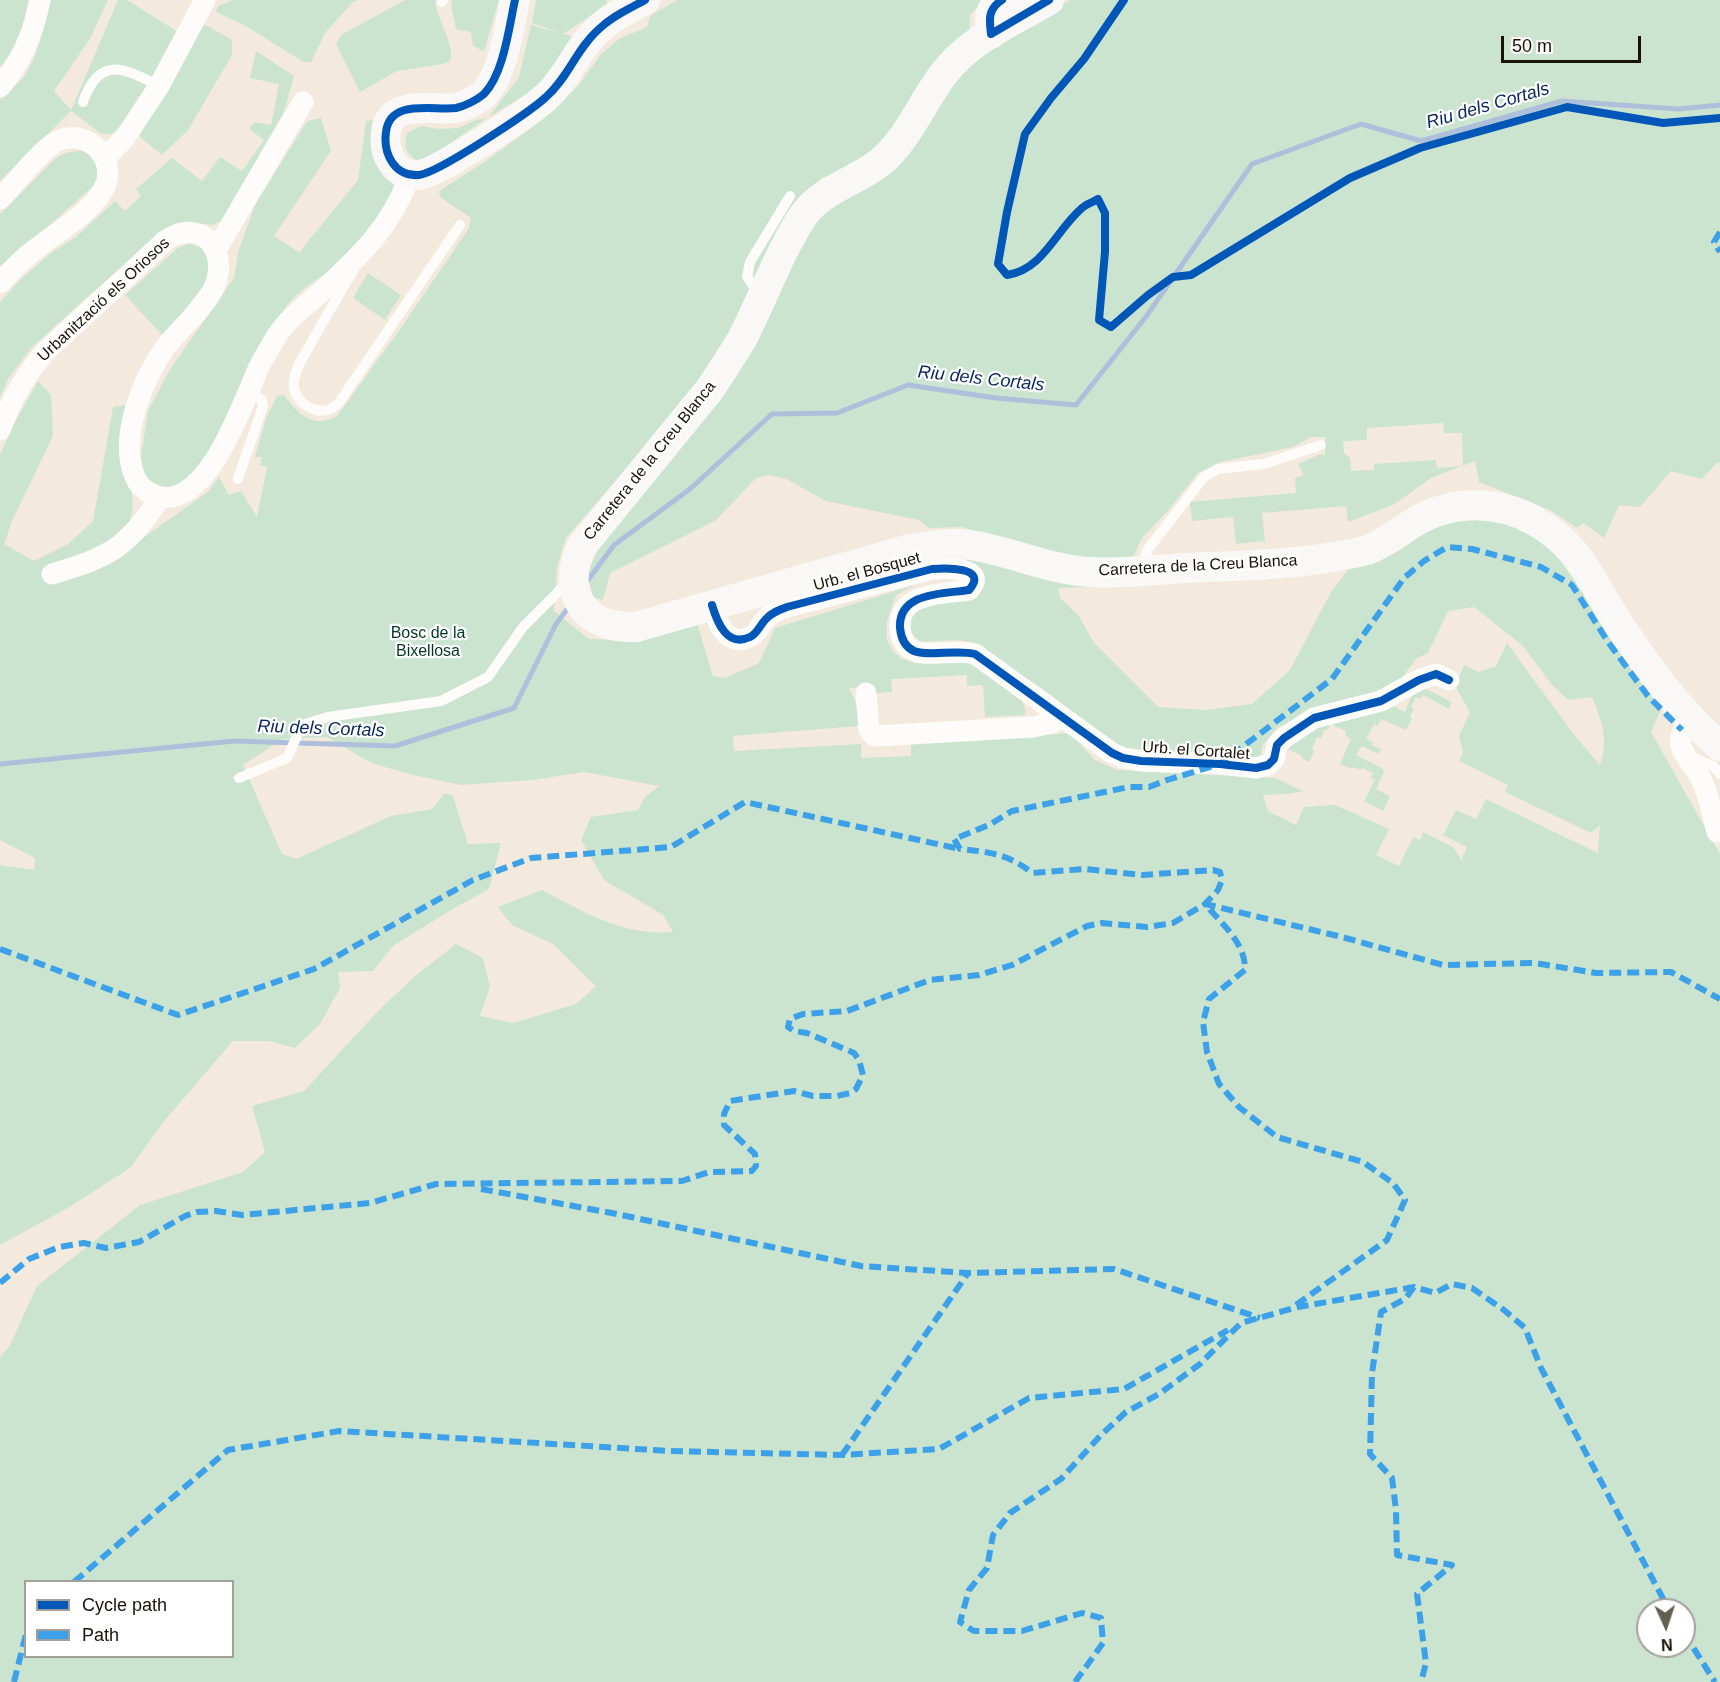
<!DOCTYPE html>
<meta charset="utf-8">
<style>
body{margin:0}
#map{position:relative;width:1720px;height:1682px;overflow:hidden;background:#f3eadd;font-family:Helvetica,sans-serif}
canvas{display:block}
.legend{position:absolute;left:24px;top:1580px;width:210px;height:78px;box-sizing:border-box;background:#fff;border:2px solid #a3a09c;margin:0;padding:8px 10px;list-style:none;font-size:18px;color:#191207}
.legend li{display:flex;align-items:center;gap:12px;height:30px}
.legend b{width:30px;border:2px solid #a3a09c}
.north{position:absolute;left:1636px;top:1598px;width:60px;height:60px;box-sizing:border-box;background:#fff;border:2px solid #a3a09c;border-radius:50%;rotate:177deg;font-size:16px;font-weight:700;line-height:24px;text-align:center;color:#191207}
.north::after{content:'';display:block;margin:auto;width:21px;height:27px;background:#655e52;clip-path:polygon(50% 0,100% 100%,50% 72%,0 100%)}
.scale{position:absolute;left:1501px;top:36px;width:140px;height:27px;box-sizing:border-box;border:3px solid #191207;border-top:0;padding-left:8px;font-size:18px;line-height:21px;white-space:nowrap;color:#191207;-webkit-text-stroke:4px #fff;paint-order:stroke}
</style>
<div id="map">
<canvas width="1720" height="1682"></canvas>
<ul class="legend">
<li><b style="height:8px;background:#0057b8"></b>Cycle path</li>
<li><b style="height:8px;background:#3da1e9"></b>Path</li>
</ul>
<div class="north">N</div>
<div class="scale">50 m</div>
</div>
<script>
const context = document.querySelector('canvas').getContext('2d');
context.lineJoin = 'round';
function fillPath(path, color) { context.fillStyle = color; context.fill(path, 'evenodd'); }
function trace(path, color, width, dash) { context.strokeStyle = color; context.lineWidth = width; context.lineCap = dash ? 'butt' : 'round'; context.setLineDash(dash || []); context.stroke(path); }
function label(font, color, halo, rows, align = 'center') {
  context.font = font + ' Helvetica,sans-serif'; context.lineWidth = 4.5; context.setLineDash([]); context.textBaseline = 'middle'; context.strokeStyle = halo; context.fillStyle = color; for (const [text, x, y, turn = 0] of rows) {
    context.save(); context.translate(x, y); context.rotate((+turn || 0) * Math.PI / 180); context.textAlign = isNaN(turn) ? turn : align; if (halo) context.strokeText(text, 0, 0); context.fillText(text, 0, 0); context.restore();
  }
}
const green = new Path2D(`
 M0 0H28C25 25 16 48 0 67Z
 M49 0H108L90 39 54 91 71 110 118 0H127L178 32C162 60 136 119 110 135L100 133 71 111 0 181V100C7 93 14 87 21 80 37 62 45 24 49 0Z
 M233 0H358L353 2 325 33 311 62H304L242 24 216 12 218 6Z
 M405 0H435C437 20 454 43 451 60L443 64 397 71 360 92 336 44 341 35Z
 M452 0H499L484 51 473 46 471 32 456 29 451 5Z
 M536 0H607V5L563 34 575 37 547 78 527 94 487 118 427 159 416 160C405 152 404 146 407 133L421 126 440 129 458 128 476 120 488 118 519 77 531 25 561 33 532 23Z
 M677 0H987L979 5 970 15 969 32 878 149 848 169 822 178 806 195 724 348 677 410 566 538 557 567 554 611 589 639 631 640 696 620 713 676 725 678 759 663 775 628 915 585 896 595 887 621V640L894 652 902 659 916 663 967 660 1022 701 1026 712 1024 715 985 717 983 685 967 686V675L891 679 892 692 875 693V687L849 688 856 703 859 726 733 736 734 751 861 744V758L911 756V744L1070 733 1095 760 1117 770 1275 778 1303 791 1288 794 1263 795 1274 833 1268 811 1296 825 1304 807 1335 805 1389 829 1376 855 1399 866 1413 837 1420 840 1423 832 1453 847 1464 864 1462 858 1467 847 1443 835 1456 810 1476 819 1486 799 1598 853 1600 825 1591 833 1505 792 1508 785 1459 761 1463 752 1459 736 1470 712 1455 686 1464 665 1479 672 1496 666 1507 643 1575 736 1600 765C1609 738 1602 722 1592 697L1568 700 1552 685 1523 646 1474 607 1448 611 1428 653 1416 659 1397 684 1278 727 1262 746 1261 755 1253 758 1124 748 1095 731 1051 695 972 642 956 640 922 642C911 637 908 626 912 614L980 571 965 559 1155 585 1058 588 1060 598 1079 616 1094 643 1158 707 1206 710 1252 704 1290 670 1331 592 1351 566 1459 517 1491 516 1526 528 1552 549 1635 665 1661 709 1651 732 1720 854V1682H0V1357L9 1347 37 1286 140 1205 243 1172 265 1152 252 1106 304 1091 377 1012 414 977 456 944 483 958 490 987 480 1016 513 1023 576 1004 596 986 553 944 512 925 498 907 542 890C586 913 623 936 673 932L663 915 604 880 581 840 591 817 638 810 645 797 659 786 584 772 532 780 461 785 413 775 371 763 327 737 283 739 243 765 282 854 296 859 391 816 432 809 445 793 453 796 468 844 501 843 489 889 451 910 393 946 373 971 338 972 340 988 320 1024 295 1048 269 1041H233L165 1120 130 1168 71 1206 0 1245V865L34 870 35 858 0 840V455L16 420 38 381 51 395 53 436 13 519 4 544 34 561 68 544 93 521 113 407 127 405 131 486 133 507 130 521 108 542 127 549 208 492 219 477 229 495 241 491 257 517 267 467 260 465 262 457H255L265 421 277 396 284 395C298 414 312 429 337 416L401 328 469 228 471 218 440 197 439 191 486 161 542 120 578 86 602 53 619 39 647 27 650 16ZM26 1582H232V1656H26ZM1648 1610H1684V1646H1648Z
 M1070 0H1720V463H1717L1702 479 1671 471 1640 507 1619 505 1604 538 1583 523 1577 528 1552 511 1479 482 1475 461 1431 478 1393 505 1348 522 1346 506 1262 513 1265 541 1236 544 1233 517 1192 521 1190 502 1296 493 1295 478 1304 475 1298 464 1318 455H1325V437H1311L1293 447 1220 462 1198 473 1166 513 1142 538 1131 562 1046 553 962 527 929 528 919 520 826 501 786 479 769 475 756 478 715 521 610 573 603 600 593 597 587 572 604 538 800 244 830 203 920 123 973 61ZM1443 423 1444 433H1462L1463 466 1437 468 1436 460 1374 464V470L1351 471 1350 458 1344 453 1343 441 1367 440V428Z
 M204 24 232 40V55L188 130 162 155 139 136Z
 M256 51 294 76 284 112 232 202 228 217 213 225 184 222 167 229 94 291 30 349 8 379 0 398V302L21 279 51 253 76 237 115 201 125 211 141 196 136 189 172 158 202 181 220 157 242 171 264 140 249 129 254 122 271 125 279 84 250 78Z
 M321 118 331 151 274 236 300 253 305 245 358 180 366 121 377 120 387 171 394 185C390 201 366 238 354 251 335 271 304 283 287 306 270 329 255 354 242 380 226 413 215 453 186 478 169 493 159 488 143 474L141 457 148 411 169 371 234 278 238 252 255 205 307 121Z
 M83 150 92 157 98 166 97 178 92 187 34 239 0 266V214L56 158 65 153Z
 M189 244 201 247 207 257 209 268 207 281 164 337 125 295 179 247Z
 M368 273 401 295 385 320 353 298Z
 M1426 689 1452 702 1449 709 1423 695 1421 699 1416 697 1411 708 1414 709 1410 717 1412 719 1406 730 1381 719 1378 726 1374 724 1366 739 1373 742 1372 745 1381 749 1378 754 1362 746 1356 755 1383 769 1384 772 1376 789 1390 796 1383 811 1364 801 1375 780 1371 778 1373 773 1362 768 1361 770 1353 767 1351 769 1340 764 1351 739 1345 735 1346 731 1330 724 1328 730 1325 729 1321 738 1317 737 1312 749 1314 751 1309 762 1302 758V756L1288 749 1300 734 1387 703 1405 712 1413 693Z`);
const stream = new Path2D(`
 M585 584 614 545 690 489 772 414 837 413 908 385 996 398 1076 405 1145 318 1252 164 1361 124 1421 141 1562 101 1678 109 1720 105
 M0 764 234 741 395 746 514 708 556 624 571 604`);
const lane = new Path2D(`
 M442 2 443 0
 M83 102C99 55 124 68 159 86
 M354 270C338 296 323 321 309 347 303 357 295 369 294 381 292 394 301 405 313 409 323 413 330 410 338 404L460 225
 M762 289 753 285 747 277 750 262 790 196
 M238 479 263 406 262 400 249 391
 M1141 567 1148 549 1204 477 1218 469 1264 464 1321 445
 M1690 757 1713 766 1720 774
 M239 778 287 758 302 725 328 717 441 701 488 677 523 627 570 580`);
const street = new Path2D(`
 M0 87C21 63 34 31 40 0
 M106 157 124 139 159 86 205 0
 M0 199C14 185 43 147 58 141 89 127 121 162 102 192 88 215 54 234 33 251 21 260 10 272 0 283
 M216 250 303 102
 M0 430C11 400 25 375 46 351L166 240C207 214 232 259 211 293 200 312 181 328 167 345 143 378 118 437 135 477 141 491 156 500 172 497 213 490 244 402 258 369 263 358 270 348 276 337 287 319 305 306 321 292 360 256 392 226 410 175
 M52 574C109 557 128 548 160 497
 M712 605C717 622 727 648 750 637 757 634 760 625 766 619 771 613 779 610 787 607L932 569C943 568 990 566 969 590 943 594 898 592 900 628 901 638 905 647 914 651 929 657 956 649 975 654L1112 753 1123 758 1141 761 1220 764 1256 768 1268 765 1274 759 1277 745 1284 738 1314 718 1381 701 1419 680 1436 674 1449 680
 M866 693 869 730 872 734 876 736 1033 727 1052 723 1060 716
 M1691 718C1667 748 1690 755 1702 781 1709 796 1713 815 1717 832`);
const secondary = new Path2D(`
 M515 0C509 27 504 73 484 94 477 100 465 106 456 108 434 111 390 98 386 132 383 153 394 177 419 175 438 173 530 112 546 97 568 78 577 48 599 29 612 16 629 9 645 0
 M1049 0C1012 22 968 40 942 76 921 104 906 143 878 164 854 182 821 190 803 216 778 254 763 299 742 339 732 356 721 372 710 389L582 546C560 593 584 629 636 627L910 549C930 546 950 542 970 545 1011 551 1049 570 1090 572 1121 574 1153 570 1184 568 1234 566 1285 565 1334 557 1345 555 1357 553 1367 550 1387 543 1402 529 1420 519 1455 500 1498 501 1533 520 1581 546 1590 580 1618 623 1647 667 1679 712 1720 746
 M991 34C989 19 988 9 1002 0`);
const quiet = new Path2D(`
 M1720 232 1714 242 1720 252
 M0 949 178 1015 314 969 473 880 531 858 671 847 745 802 960 849
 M481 1189 617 1214 861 1266 968 1273 1114 1269 1260 1318
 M0 1283 29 1259 59 1247 84 1243 106 1248 139 1242 185 1216 197 1212 216 1211 242 1215 370 1203 436 1184 682 1181 709 1172 752 1171 756 1166 755 1154 724 1125V1114L730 1101 794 1091 813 1096H837L850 1093 856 1089 863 1075 859 1060 854 1053 807 1033 794 1031 788 1027 790 1019 803 1014 847 1011 930 980 979 975 1012 965 1087 926 1102 923 1147 927 1173 923 1205 904 1218 890 1222 880 1220 872 1213 870 1143 875 1084 869 1032 873C1009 854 989 852 960 849L954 839 989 825 1012 811 1129 787H1149L1167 780 1220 764 1332 679 1404 578 1424 561 1447 547 1472 549 1541 567 1572 585 1608 642 1648 696 1682 730
 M1414 1287 1405 1299 1381 1312 1372 1373 1370 1454 1392 1478 1396 1510 1397 1555 1452 1565 1417 1594 1426 1663 1421 1682
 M1296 1305 1387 1240 1405 1200 1393 1183 1363 1162 1277 1137 1239 1107 1219 1084 1207 1052 1203 1022 1209 999 1245 970C1246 943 1221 923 1205 904L1342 937 1443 965 1535 963 1596 973 1671 972 1720 999
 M842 1455 968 1273
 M74 1582 228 1450 339 1431 670 1451 842 1455 939 1449 1029 1398 1124 1389 1228 1330
 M1684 1633 1715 1682
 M14 1682 26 1634
 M1075 1682 1103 1643 1101 1618 1082 1613 1022 1631H974L960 1622 969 1590 987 1568 993 1535 1010 1513 1061 1479 1101 1435 1126 1412 1159 1394 1200 1364 1241 1323 1298 1307 1414 1287 1435 1293 1452 1284 1472 1288 1504 1310 1525 1328 1541 1368 1669 1610`);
const cycleway = new Path2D(`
 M515 0C509 27 504 73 484 94 477 100 465 106 456 108 434 111 390 98 386 132 383 153 394 177 419 175 438 173 530 112 546 97 568 78 577 48 599 29 612 16 629 9 645 0
 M1002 0C988 9 989 19 991 34L1049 0
 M1124 0 1084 59 1051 98 1025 134 1007 212 998 264 1007 275C1044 269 1056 230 1082 208 1086 204 1093 202 1098 199L1105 213V252L1099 320 1111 327 1148 295 1173 277 1191 275 1350 178 1420 148 1567 107 1663 123 1720 118
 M712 605C717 622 727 648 750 637 757 634 760 625 766 619 771 613 779 610 787 607L932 569C943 568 990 566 969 590 943 594 898 592 900 628 901 638 905 647 914 651 929 657 956 649 975 654L1112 753 1123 758 1141 761 1220 764 1256 768 1268 765 1274 759 1277 745 1284 738 1314 718 1381 701 1419 680 1436 674 1449 680`);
const streetNames = [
 ["Urbanització els Oriosos",104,300,-43],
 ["Carretera de la Creu Blanca",650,461,-51],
 ["Carretera de la Creu Blanca",1198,566,-3],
 ["Urb. el Bosquet",867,572,-15],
 ["Urb. el Cortalet",1196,751,4]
];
const parkNames = [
 ["Bosc de la",428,634],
 ["Bixellosa",428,652]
];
const waterNames = [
 ["Riu dels Cortals",1488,106,-16],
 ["Riu dels Cortals",981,379,6],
 ["Riu dels Cortals",321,729,2]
];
fillPath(green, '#cae4cf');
trace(stream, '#aebfdc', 5);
trace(lane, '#fdfcfa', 10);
trace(street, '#fdfcfa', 21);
trace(secondary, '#f9f8f7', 30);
trace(quiet, '#3da1e9', 6, [12, 6]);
trace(cycleway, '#0057b8', 8);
label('16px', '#191207', '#fff', streetNames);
label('16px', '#033723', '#fff', parkNames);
label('italic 18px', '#08255d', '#fff', waterNames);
</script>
